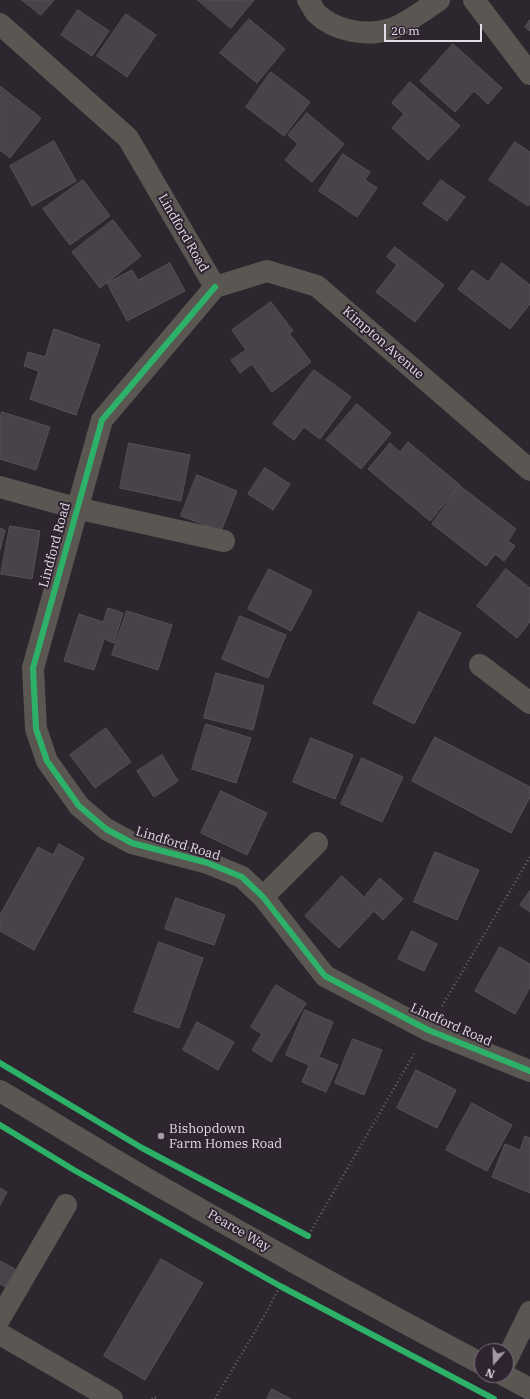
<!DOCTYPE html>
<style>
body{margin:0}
#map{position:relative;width:530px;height:1399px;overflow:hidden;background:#2d262e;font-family:"IBM Plex Serif",serif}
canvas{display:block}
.north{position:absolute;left:474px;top:1343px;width:40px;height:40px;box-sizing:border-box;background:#2f2331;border:1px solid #776d79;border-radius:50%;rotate:200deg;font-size:11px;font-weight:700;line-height:16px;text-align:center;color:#e3dbe5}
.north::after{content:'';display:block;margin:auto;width:14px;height:18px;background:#a39ca5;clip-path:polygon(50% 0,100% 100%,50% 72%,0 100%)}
.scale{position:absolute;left:384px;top:24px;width:98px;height:18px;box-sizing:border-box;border:2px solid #e3dbe5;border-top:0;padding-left:5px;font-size:12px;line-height:14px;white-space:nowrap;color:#e3dbe5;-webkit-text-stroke:3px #2f2331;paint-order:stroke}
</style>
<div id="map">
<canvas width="530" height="1399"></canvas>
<div class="north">N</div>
<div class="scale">20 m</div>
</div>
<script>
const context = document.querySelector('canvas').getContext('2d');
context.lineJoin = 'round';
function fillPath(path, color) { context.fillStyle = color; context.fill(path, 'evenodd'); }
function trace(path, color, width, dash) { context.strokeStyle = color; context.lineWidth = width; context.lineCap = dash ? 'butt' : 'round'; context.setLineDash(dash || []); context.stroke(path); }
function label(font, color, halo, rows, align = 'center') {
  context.font = font + ' "IBM Plex Serif",serif'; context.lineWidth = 4; context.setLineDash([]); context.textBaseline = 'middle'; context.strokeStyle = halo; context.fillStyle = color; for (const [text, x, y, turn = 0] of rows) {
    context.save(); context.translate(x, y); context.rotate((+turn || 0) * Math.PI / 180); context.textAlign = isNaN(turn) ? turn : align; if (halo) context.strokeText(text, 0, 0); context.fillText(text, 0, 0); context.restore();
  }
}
const building = new Path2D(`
 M22 0H54L41 15Z
 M198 0H254L231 28Z
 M78 10 109 31 92 56 61 35Z
 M126 14 156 35 127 77 97 56Z
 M249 19 285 49 257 83 220 53Z
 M530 20V31L525 27Z
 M453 44 502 88 488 104 474 91 455 112 420 81Z
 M271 72 310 102 284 136 246 107Z
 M410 82 460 126 428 160 392 128 404 114 392 103Z
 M0 86 41 118 10 158 0 150Z
 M307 113 344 144 312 182 285 160 298 144 288 135Z
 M54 141 76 181 32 206 10 166Z
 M515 142 530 152V203L528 206 489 180Z
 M343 154 370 172 365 180 377 188 357 217 319 191Z
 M83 180 110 216 70 245 43 209Z
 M441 180 465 197 447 221 423 204Z
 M113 220 141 256 100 288 72 252Z
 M395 247 444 285 415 322 376 292 397 265 387 257Z
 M170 263 185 291 127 321 107 283 132 270 138 280Z
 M502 263 530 285V304L510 329 458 289 472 270 488 282Z
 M271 302 293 331 289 333 311 362 272 392 252 364 240 373 231 360 246 350 232 330Z
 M54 329 100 345 76 415 30 399 39 371 24 366 28 352 45 357Z
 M314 370 351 397 320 439 304 427 294 440 273 424Z
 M357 404 391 433 361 469 326 440Z
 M2 412 50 427 36 470 0 459V418Z
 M408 442 460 485 430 521 368 469 390 443 400 452Z
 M129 443 190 455 181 501 120 488Z
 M265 468 290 484 273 510 248 494Z
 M197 475 237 491 221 531 181 516Z
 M460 486 516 529 508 541 515 546 504 561 495 554 486 566 432 524Z
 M10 526 40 531 32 579 1 574Z
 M0 528 5 530 0 550Z
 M269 569 312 591 291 631 248 609Z
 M506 569 530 588V622L517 638 477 606Z
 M108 608 123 613 114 643 104 639 94 670 64 661 79 614 103 622Z
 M127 611 172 625 158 670 112 655Z
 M419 612 461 633 414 724 373 703Z
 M240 616 286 635 268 678 222 659Z
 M216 673 264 686 253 730 204 718Z
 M206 724 251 738 236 783 192 769Z
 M106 728 131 762 95 788 70 755Z
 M435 737 530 787V797L511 833 412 781Z
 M311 738 353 755 335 799 293 782Z
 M162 755 178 781 154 797 137 771Z
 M362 758 403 777 382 822 341 804Z
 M221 791 267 813 247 855 201 833Z
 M59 844 84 858 34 950 0 931V915L38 847 53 855Z
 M435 852 479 870 457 920 414 902Z
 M342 876 364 897 380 878 403 899 383 920 374 911 339 948 305 916Z
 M530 891V912L520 905Z
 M176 898 225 915 214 945 165 929Z
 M412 931 437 944 424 971 398 959Z
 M159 942 203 958 179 1028 134 1012Z
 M500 947 530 964V987L515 1014 475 991Z
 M276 985 306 1003 271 1062 252 1050 262 1034 251 1027Z
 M305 1010 333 1022 319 1057 338 1065 326 1092 302 1082 309 1065 286 1055Z
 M197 1022 234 1042 218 1070 183 1050Z
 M353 1039 382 1050 364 1095 335 1083Z
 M416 1070 456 1090 437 1128 397 1108Z
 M472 1103 512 1125 487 1171 446 1150Z
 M525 1136 530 1138V1193L492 1177 505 1144 520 1150Z
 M0 1188 7 1192 0 1205Z
 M161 1259 203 1283 145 1380 104 1356Z
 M0 1261 15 1269 5 1287 0 1284Z
 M272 1389 291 1399H267Z`);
const path = new Path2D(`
 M442 1006 530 857
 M307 1238 414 1054
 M152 1399 154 1397 157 1399
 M215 1399 267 1311 280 1286`);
const minor = new Path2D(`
 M308 0C311 4 313 9 316 13 334 31 367 37 391 29 408 23 424 10 439 0
 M474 0 530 74
 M0 24 128 138 215 287
 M215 287 102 420 33 668 36 729 47 761 79 806 106 829 132 843 208 863 242 877 263 897 325 976 428 1030 530 1071
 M215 287 267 271 317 286 530 470
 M0 487 76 508 224 541
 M480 665 530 703
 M263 897 317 843
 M0 1091C54 1123 107 1156 161 1187 267 1248 374 1307 482 1364
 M0 1318 66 1205
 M0 1334 112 1399
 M506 1361 530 1312
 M504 1375 530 1389`);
const cycleway = new Path2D(`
 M215 287 102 420 33 668 36 729 47 761 79 806 106 829 132 843 208 863 242 877 263 897 325 976 428 1030 530 1071
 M0 1063 142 1148 308 1236
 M0 1125 74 1170 280 1286 494 1399`);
const markers = [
 [161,1136,4,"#a39ca5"]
];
const streetNames = [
 ["Lindford Road",183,233,60],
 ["Kimpton Avenue",383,343,41],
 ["Lindford Road",55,545,-75],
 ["Lindford Road",178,844,17],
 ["Lindford Road",451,1025,24],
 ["Pearce Way",239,1231,30]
];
const poiNames = [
 ["Bishopdown",169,1129],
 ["Farm Homes Road",169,1144]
];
fillPath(building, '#474349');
trace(building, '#555158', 1);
trace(path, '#686564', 2.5, [1, 3]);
trace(minor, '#5a5651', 22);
trace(cycleway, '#2db169', 6);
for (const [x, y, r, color] of markers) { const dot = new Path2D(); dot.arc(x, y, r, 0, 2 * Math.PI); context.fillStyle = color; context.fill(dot); trace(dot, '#2f2331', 1.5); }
label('13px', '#e3dbe5', '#2f2331', streetNames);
label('13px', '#e3dbe5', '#2f2331', poiNames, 'left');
</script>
